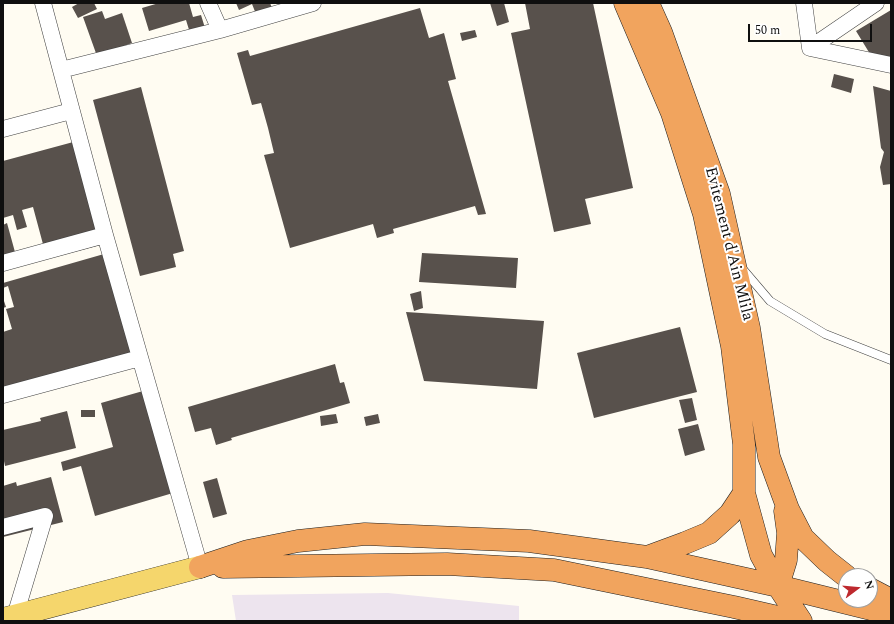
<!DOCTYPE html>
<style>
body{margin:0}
#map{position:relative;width:894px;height:624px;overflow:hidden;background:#fffcf2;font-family:Spectral,serif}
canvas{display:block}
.frame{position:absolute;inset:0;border:4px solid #0f0f0f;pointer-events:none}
.north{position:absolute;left:838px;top:568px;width:40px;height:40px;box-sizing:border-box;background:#fff;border:1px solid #9f9f9f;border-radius:50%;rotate:74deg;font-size:11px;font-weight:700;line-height:16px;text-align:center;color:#0f0f0f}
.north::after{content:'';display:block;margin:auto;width:14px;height:18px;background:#be292e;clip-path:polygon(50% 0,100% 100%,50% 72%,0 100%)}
.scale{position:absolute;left:748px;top:24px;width:124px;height:18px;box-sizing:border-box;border:2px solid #0f0f0f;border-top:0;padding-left:5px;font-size:12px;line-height:14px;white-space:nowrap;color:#0f0f0f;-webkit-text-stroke:3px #fff;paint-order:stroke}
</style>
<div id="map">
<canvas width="894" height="624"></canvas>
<div class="frame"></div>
<div class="north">N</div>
<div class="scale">50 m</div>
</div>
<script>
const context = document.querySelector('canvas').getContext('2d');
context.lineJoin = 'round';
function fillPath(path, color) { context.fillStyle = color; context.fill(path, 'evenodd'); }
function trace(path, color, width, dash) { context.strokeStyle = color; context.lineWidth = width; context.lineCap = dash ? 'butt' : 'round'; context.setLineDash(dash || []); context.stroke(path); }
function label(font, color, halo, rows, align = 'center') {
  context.font = font + ' Spectral,serif'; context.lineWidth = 4; context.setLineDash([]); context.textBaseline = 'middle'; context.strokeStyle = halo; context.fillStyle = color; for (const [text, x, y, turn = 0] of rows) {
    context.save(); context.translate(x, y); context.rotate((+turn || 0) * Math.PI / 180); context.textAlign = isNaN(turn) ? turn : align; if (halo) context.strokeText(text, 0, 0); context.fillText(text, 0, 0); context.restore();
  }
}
const industrial = new Path2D(`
 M388 593 519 606V621H236L232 595Z`);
const building = new Path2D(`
 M79 3H94L97 9 78 18 72 7Z
 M159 3H189L193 17 201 15 205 28 190 33 186 20 149 31 142 8Z
 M236 3H270L272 8 256 14 252 4 239 10Z
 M490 3H504L509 22 497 26Z
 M525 3H593L633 188 585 199 591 224 554 232 511 33 530 29Z
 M420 8 429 38 444 33 456 79 448 81 486 214 478 215 475 206 393 229 394 233 377 238 373 224 290 248 264 155 274 153 268 128 261 103 252 105 237 53 248 50 250 56Z
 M891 10V59L878 67 856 31Z
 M102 11 105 19 122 13 132 43 97 56 83 17Z
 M475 30 477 37 462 41 460 33Z
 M834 74 854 79 851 93 831 87Z
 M873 86 891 91V184L883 185 880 167 884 152 881 148Z
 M141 87 184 251 173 254 176 267 140 276 93 100Z
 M77 141 104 244 47 259 33 207 22 210 27 227 17 230 13 215 3 218V161Z
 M7 223 18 263 3 267V225Z
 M422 253 518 258 516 288 419 282Z
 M104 254 133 356 3 393V332L12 329 6 309 14 307 8 286 3 288V283Z
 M421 291 423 308 414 311 410 294Z
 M3 298 6 307 3 308Z
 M406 312 544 321 537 389 424 381Z
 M680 327 697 392 594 418 577 353Z
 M335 364 340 383 344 382 350 403 231 438 232 440 216 445 211 428 195 432 188 407Z
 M143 391 173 493 95 516 81 466 63 471 61 462 113 447 101 403Z
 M692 398 697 420 685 423 679 400Z
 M81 410H95V417H81Z
 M67 411 76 448 5 466 3 456V430L41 421 40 418Z
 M336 414 338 423 321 426 320 416Z
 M378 414 380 423 366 426 364 417Z
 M698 424 705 450 685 456 678 429Z
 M51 477 63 522 3 537V486L16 482 17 486Z
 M217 478 227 514 213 518 203 482Z`);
const lane = new Path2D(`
 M741 267 770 301 825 334 891 360`);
const street = new Path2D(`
 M43 3 105 235 200 567
 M208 3 220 30
 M804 3 810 48 891 65
 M810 48 876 3
 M61 70 220 30 313 3
 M3 129 71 111
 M3 263 105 235
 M3 395 140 358
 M3 527 45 516 15 616`);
const primary = new Path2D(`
 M3 619 200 567`);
const highway = new Path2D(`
 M625 3 672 113 704 214 732 346 744 444V493L761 555 778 586 801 621
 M648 3 661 32 719 194 749 328 769 457 788 509 803 538 827 561 846 576
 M647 557 685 543 709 533 730 514 744 493
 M200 567 248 551 298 541 365 534 529 541 647 557 778 586 891 614
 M223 567 447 564 554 570 734 607 795 621
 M778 586 786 560 788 533 785 511
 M870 589 891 600`);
const streetNames = [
 ["Evitement d'Ain Mlila",728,244,76]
];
fillPath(industrial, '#ede4ee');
fillPath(building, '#58514c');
trace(lane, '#424242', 9);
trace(street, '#424242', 17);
trace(primary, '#202020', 23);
trace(highway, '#202020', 23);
trace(lane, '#fff', 8);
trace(street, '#fff', 16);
trace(primary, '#f5d66c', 22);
trace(highway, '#f1a45e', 22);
label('16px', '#0f0f0f', '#fff', streetNames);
</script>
